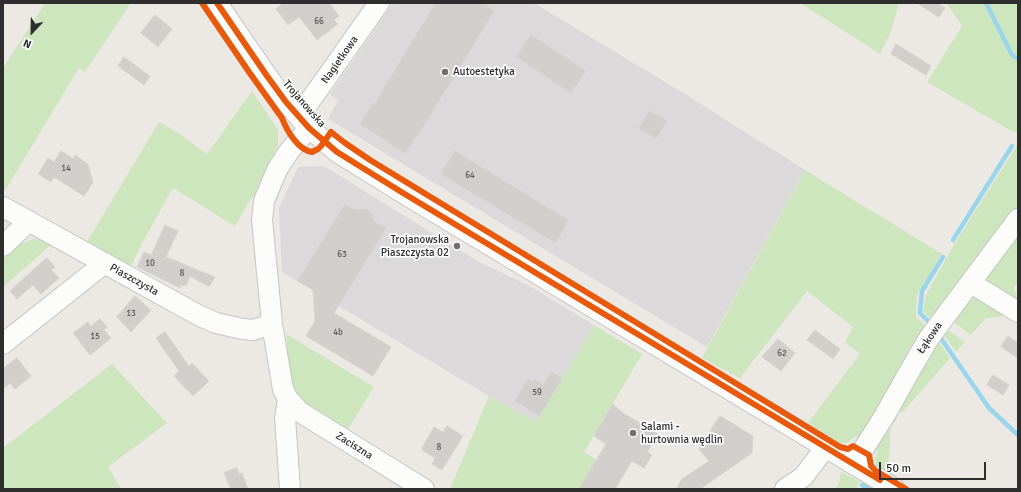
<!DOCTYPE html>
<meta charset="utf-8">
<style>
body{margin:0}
#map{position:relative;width:1021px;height:492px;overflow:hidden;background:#ece8e4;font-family:Signika,sans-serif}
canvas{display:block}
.frame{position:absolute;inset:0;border:4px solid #2e2e2e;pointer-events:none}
.north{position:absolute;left:12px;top:12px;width:40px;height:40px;-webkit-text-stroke:3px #fff;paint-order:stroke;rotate:202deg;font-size:11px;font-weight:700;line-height:16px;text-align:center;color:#2e2e2e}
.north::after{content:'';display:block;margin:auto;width:14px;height:18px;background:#2e2e2e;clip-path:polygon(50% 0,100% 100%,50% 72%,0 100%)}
.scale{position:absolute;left:879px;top:462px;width:107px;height:18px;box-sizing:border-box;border:2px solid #2e2e2e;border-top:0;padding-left:5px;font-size:12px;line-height:14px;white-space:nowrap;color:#2e2e2e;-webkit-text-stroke:3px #fff;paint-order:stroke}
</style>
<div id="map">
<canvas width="1021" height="492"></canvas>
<div class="frame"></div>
<div class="north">N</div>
<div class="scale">50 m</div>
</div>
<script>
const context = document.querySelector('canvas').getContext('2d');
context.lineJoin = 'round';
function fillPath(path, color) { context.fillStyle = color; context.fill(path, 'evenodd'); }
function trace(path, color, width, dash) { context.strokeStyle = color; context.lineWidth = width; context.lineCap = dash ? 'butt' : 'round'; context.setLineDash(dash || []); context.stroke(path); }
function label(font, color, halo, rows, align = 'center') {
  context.font = font + ' Signika,sans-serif'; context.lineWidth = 3.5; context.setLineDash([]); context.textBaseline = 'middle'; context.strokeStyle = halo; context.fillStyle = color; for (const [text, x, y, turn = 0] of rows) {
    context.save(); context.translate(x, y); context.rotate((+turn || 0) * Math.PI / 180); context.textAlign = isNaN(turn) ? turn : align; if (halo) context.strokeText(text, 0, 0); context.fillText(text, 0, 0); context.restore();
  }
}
const industrial = new Path2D(`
 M393 3H534L685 94 805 170 707 347 328 119 338 101 330 94Z
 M324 166 477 261 528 285 594 325 536 423 489 396 282 272 279 208 298 167Z`);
const green = new Path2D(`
 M45 3H131L85 72 79 68 3 194V68Z
 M800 3H899L890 34 880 54Z
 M945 3H1018V129L1015 133 927 82 962 26 947 4Z
 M252 91 278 130V146L257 187 254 198 252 197 235 226 173 188 146 236 131 266 87 242 159 122 177 132 207 154Z
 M1018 144V209L931 320 923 311 925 299 930 287 955 243Z
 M805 170 942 254 917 295 916 317 926 326 909 349 887 397 860 439 854 436 850 441 846 443H840L808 423 860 354 845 342 853 327 807 291 740 378 702 358Z
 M1018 226V282L1014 287 1018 301 985 281V271Z
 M34 239 53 243 3 287V258L20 244Z
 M976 296 1006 309 1001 317 986 318 971 335 955 323 954 317 967 300Z
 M594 325 642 354 584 452 597 460 579 489H450L489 396 536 422Z
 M943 329 951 332 965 342 956 352 941 332Z
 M286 334 374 387 348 429 301 400 290 385Z
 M937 339 950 358 902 413 898 408Z
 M112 364 167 423 108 467 121 489H3V448Z
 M893 416 897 419 891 426 888 470 887 472C876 465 872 464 878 451L873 447Z
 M841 472 859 481 857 487 860 489H835L839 484Z`);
const stream = new Path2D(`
 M986 3 1012 55 1018 59
 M953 240 1012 146
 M928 321 920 313 922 291 943 257
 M940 337 989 408 1018 435
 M862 485 869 489`);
const building = new Path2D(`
 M283 3H329L339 16 334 20 338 24 317 40 299 17 288 25 276 9Z
 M436 3H482L494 11 426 122 405 153 360 124 373 104H374Z
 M917 3H937L945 8 939 17Z
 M155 15 172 29 158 47 141 33Z
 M531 35 586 71 571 93 517 57Z
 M896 44 931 66 926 75 891 54Z
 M124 57 150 76 144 85 118 66Z
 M650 111 667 121 656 139 639 128Z
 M61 151 74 159 75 155 88 164 93 182 84 196 54 177 51 182 38 174 48 158 54 162Z
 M455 151 568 220 556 243 441 174Z
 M345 204 355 210 366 209 371 212 374 222 386 228 334 313 391 347 373 376 306 336 315 321 313 290 298 281Z
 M165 225 178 231 166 257 215 277 209 287 190 276 186 286 181 285 180 288 137 267 144 252 151 255Z
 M47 258 55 267 51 270 59 278 41 294 33 285 17 299 10 291Z
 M135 296 151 310 131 332 117 317Z
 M100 319 107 327 104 330 111 338 90 355 73 333 88 322 91 326Z
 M815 330 840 349 833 359 807 340Z
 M165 332 189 366 192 363 209 381 193 396 174 376 179 371 156 338Z
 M1008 336 1018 343V358L1001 347Z
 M778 339 795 353 781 371 762 357Z
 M17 358 31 376 15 389 10 383 3 389V369Z
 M551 372 562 378 540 416 515 401 528 379 532 382 534 379 543 385Z
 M993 375 1009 385 1003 395 987 385Z
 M613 404 623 413 658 434 647 452 652 455 644 468 632 461 615 489H579L606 444 594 436Z
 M720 416 753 436 752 453 700 489H676L682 479 709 461 699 449Z
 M447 426 463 436 442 470 432 464 435 458 422 450 423 449 422 448 434 427 443 432Z
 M237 468 239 474 242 473 248 489H231L224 473Z`);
const minor = new Path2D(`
 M217 3 267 76 286 102 309 128 337 152 403 193 895 489
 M296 113 309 102 317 91 379 3
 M3 207 198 315 216 323 243 329 253 330 272 324
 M3 246 29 221
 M971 283 1018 312
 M3 344 105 263
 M288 399 300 412 424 489
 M854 464 885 415 912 367 929 338 1018 219
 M290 489 285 418 288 399 283 389 272 324 262 220 264 201 271 184 278 168 290 150 309 128
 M785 489 803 477 825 448`);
const cycleway = new Path2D(`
 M202 3 249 72 282 118C287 131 298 150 312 152L318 149 321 146 331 132 345 143 370 160 840 447 848 449 853 446 869 455 871 466 876 471 906 489
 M217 3 267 76 286 102 309 128 337 152 403 193 880 480`);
const markers = [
 [445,72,4,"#706f6e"],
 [457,246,4,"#706f6e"],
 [633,433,4,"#706f6e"]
];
const numberNames = [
 ["66",319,22],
 ["14",66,169],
 ["64",470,176],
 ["63",342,255],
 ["10",150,264],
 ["8",182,274],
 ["13",131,314],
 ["4b",338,333],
 ["15",95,337],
 ["62",782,354],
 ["59",537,393],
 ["8",439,448]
];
const streetNames = [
 ["Nagietkowa",340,60,-55],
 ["Trojanowska",304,104,49],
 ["Piaszczysta",134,280,29],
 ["Łąkowa",930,338,-56],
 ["Zaciszna",354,446,32]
];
const poiNames = [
 ["Autoestetyka",453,72],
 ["Trojanowska",449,240,"right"],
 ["Piaszczysta 02",449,253,"right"],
 ["Salami -",641,427],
 ["hurtownia wędlin",641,440]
];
fillPath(industrial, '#dcd9db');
fillPath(green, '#cee6be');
trace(stream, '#99d6ec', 4.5);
fillPath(building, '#d1cecb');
trace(building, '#d7d4d0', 1);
trace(minor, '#c5c4c5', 22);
trace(minor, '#fcfcfb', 20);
trace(cycleway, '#e8590c', 6);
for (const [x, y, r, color] of markers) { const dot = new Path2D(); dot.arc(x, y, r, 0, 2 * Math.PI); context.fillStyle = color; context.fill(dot); trace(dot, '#fff', 1.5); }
label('9px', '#585857', null, numberNames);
label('11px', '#2e2e2e', '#fff', streetNames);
label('11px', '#2e2e2e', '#fff', poiNames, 'left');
</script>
